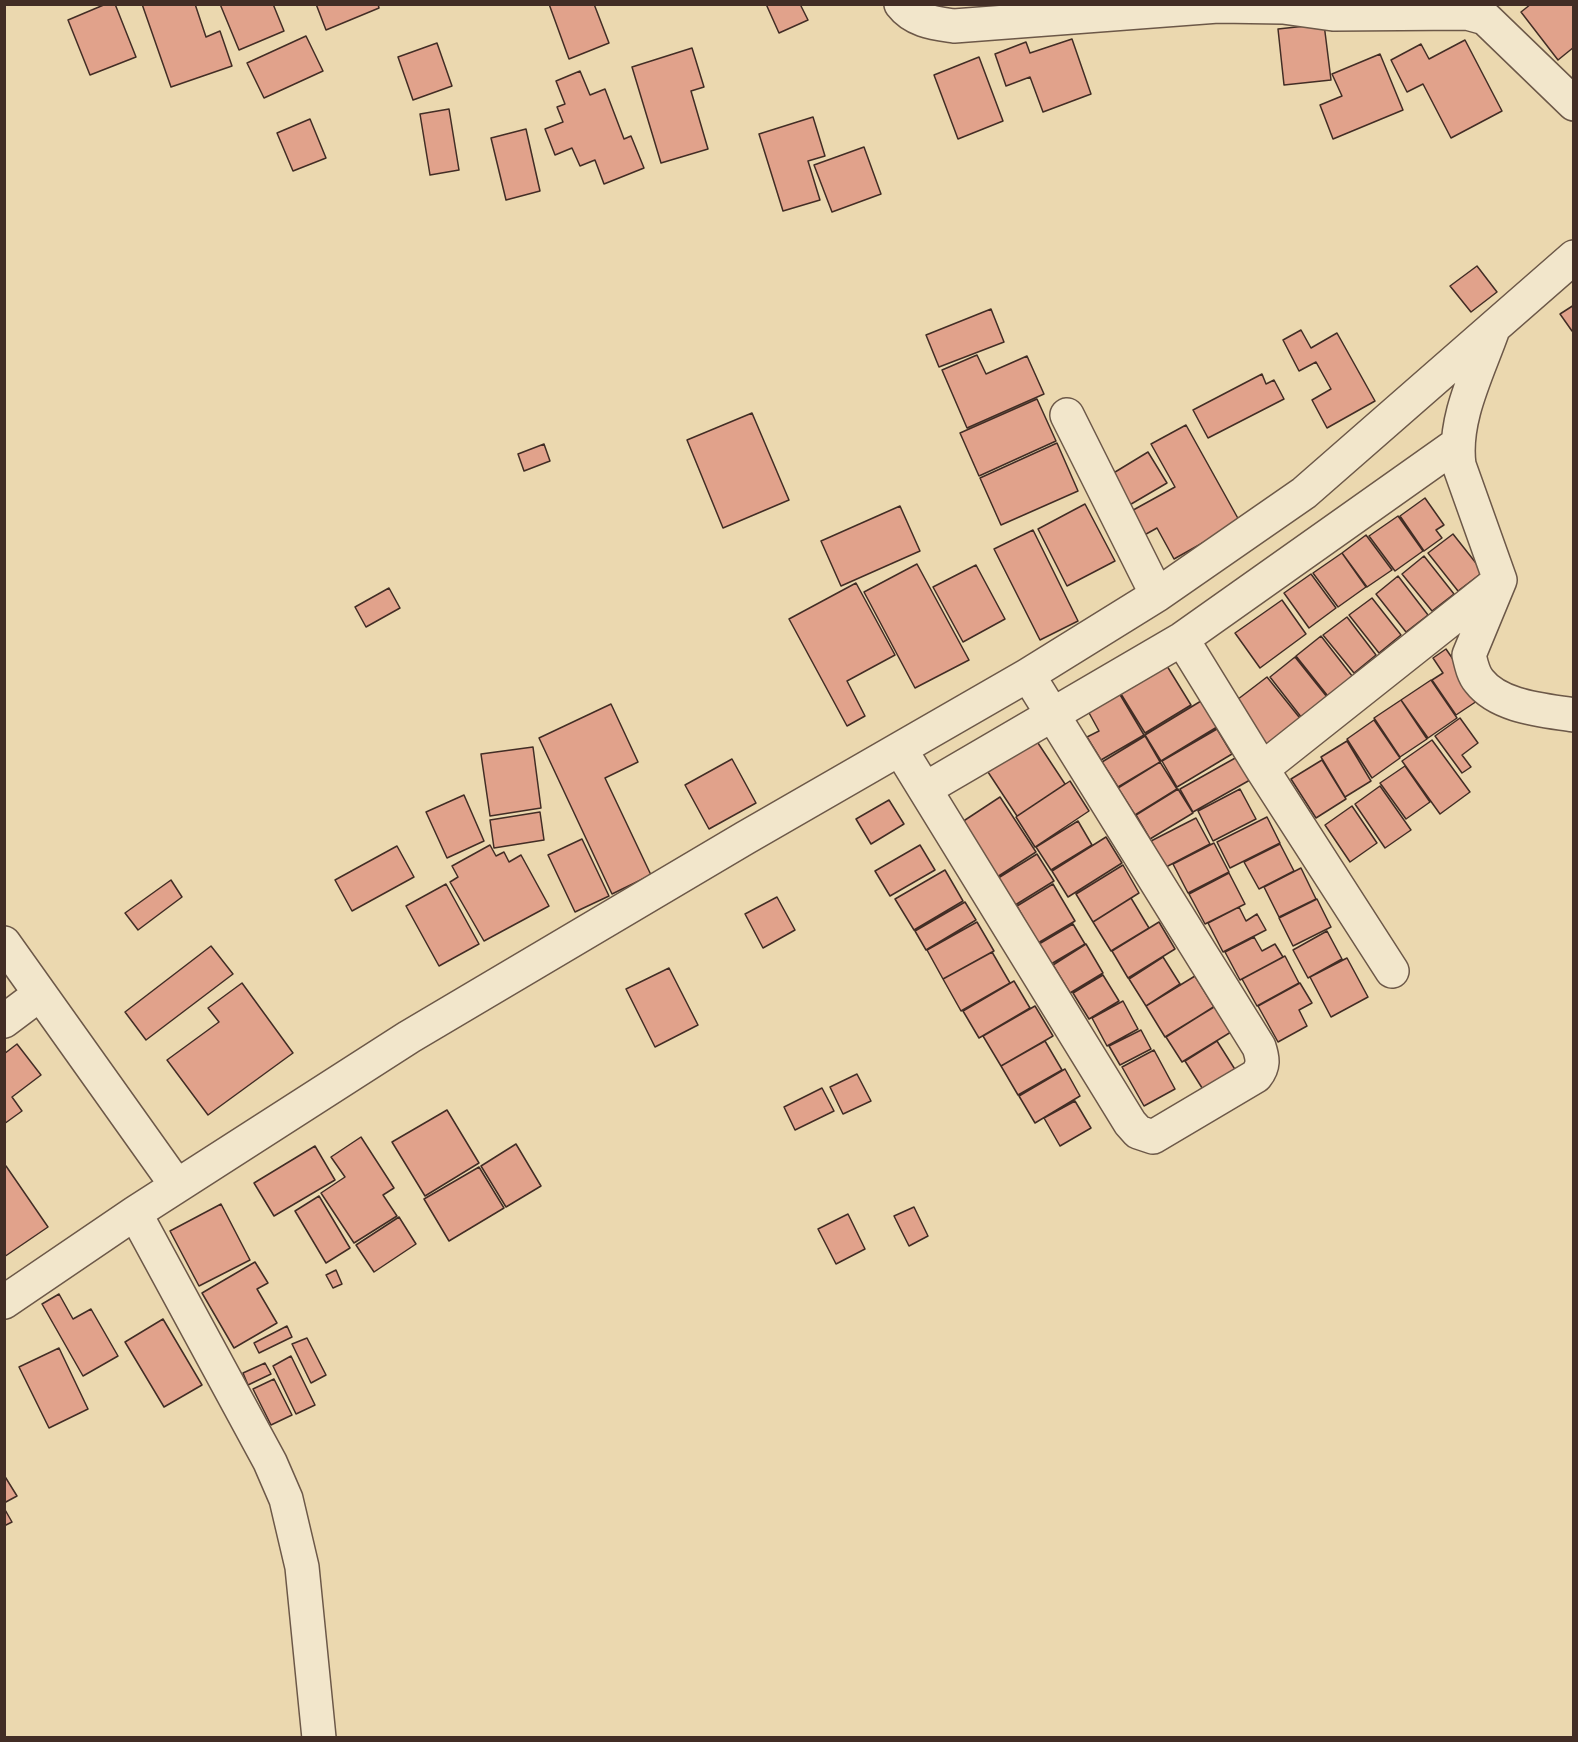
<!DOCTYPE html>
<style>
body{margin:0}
#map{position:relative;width:1578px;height:1742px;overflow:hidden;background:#ebd8af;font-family:"IM FELL English",serif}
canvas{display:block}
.frame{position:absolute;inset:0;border:6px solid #422d25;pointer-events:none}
</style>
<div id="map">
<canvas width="1578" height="1742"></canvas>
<div class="frame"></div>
</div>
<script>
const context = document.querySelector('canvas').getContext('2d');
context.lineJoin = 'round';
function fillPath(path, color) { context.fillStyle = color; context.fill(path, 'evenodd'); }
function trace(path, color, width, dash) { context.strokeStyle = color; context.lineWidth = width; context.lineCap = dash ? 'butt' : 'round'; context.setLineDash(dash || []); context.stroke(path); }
const building = new Path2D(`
 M106 4H115L136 57 90 75 68 20Z
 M142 4H195L206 37 220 31 232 66 171 87Z
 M220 4H273L284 31 239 50Z
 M316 4H378L379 8 326 30Z
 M549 4H594L609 43 569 59Z
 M766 4H800L808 20 779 33Z
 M1531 4H1574V47L1558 60 1521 12Z
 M1324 24 1331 80 1284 85 1278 29Z
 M306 36 323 71 264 98 247 63Z
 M1072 39 1091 94 1043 112 1030 77 1006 86 995 54 1026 42 1030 53Z
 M1465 40 1502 111 1451 138 1423 84 1407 92 1391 60 1421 44 1429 59Z
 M437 43 452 86 413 100 398 57Z
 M692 48 704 87 691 91 708 149 661 163 632 67Z
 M1380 54 1403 110 1333 139 1320 105 1342 96 1332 74Z
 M979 57 1003 121 958 139 934 75Z
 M580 71 590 95 605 89 624 139 631 136 644 168 604 184 595 160 580 166 572 148 555 155 545 129 563 122 557 107 565 104 556 81Z
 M449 109 459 170 430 175 420 114Z
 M813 117 825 156 808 161 820 200 783 211 759 134Z
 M310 119 326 158 293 171 277 133Z
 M526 129 540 191 506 200 491 138Z
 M864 147 881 194 832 212 814 165Z
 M1477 266 1497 292 1471 312 1450 286Z
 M1574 305V330L1572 331 1560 314Z
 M991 309 1004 342 939 367 926 335Z
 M1301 330 1311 348 1337 333 1375 401 1327 428 1312 400 1331 389 1316 362 1299 371 1283 340Z
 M977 355 986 374 1027 356 1044 394 967 428 942 370Z
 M1262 374 1266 384 1274 380 1284 399 1208 438 1193 410Z
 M1037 399 1056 441 979 476 960 433Z
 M752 413 789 500 723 528 687 440Z
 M1186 425 1240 522 1174 559 1157 528 1139 538 1126 514 1175 487 1151 444Z
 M1057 443 1078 491 1001 525 980 478Z
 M544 444 550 461 524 471 518 454Z
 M1148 452 1167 483 1121 510 1102 480Z
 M1425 498 1444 525 1436 530 1442 538 1424 551 1400 516Z
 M1085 504 1115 561 1067 586 1038 529Z
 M900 506 920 551 841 586 821 541Z
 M1398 516 1423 551 1395 571 1369 536Z
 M1033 530 1078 621 1040 640 994 549Z
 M1453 534 1483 572 1458 591 1428 553Z
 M1366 535 1392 570 1367 587 1342 553Z
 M1342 553 1366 587 1338 607 1313 573Z
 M1424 556 1454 594 1432 611 1402 574Z
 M917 564 969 660 915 688 864 592Z
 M976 565 1005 619 963 642 933 587Z
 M1311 574 1336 608 1309 628 1284 593Z
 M1398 576 1428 615 1406 632 1376 594Z
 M856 583 895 655 847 681 865 716 847 726 789 619Z
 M389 588 400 608 366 627 355 607Z
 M1372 598 1401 635 1379 653 1349 615Z
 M1282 600 1306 634 1260 668 1235 633Z
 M1347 617 1376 655 1354 673 1323 635Z
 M1321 636 1356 681 1331 700 1296 656Z
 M1446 649 1480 699 1456 715 1432 680 1443 673 1433 658Z
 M1295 657 1331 702 1305 722 1270 677Z
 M1167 666 1191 705 1145 733 1121 694Z
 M1267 677 1303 722 1264 751 1229 706Z
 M1431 680 1457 718 1428 738 1401 700Z
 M1119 693 1144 735 1101 760 1087 737 1099 731 1088 711Z
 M1401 700 1427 739 1400 757 1374 718Z
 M1201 701 1217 727 1161 761 1145 735Z
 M611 704 638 762 605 778 651 875 612 894 539 738Z
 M1460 718 1478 743 1462 755 1471 767 1462 773 1435 736Z
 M1374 720 1400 758 1372 778 1347 739Z
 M1217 729 1232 754 1177 787 1162 761Z
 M1145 736 1160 762 1118 787 1102 762Z
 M1036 740 1065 784 1017 816 988 772Z
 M1432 740 1470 792 1440 814 1402 761Z
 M1347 741 1371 781 1345 797 1321 757Z
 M533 747 541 808 490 816 481 754Z
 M1237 757 1250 780 1193 812 1180 789Z
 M732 759 756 803 709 829 685 785Z
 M1322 760 1346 799 1316 818 1291 779Z
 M1160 762 1177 789 1135 815 1118 788Z
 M1405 766 1430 802 1406 819 1380 783Z
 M1070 781 1089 811 1035 847 1016 817Z
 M1380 786 1411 830 1385 848 1355 804Z
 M1178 789 1193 813 1150 839 1136 815Z
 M1240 789 1256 819 1213 841 1198 811Z
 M464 795 484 841 447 858 426 812Z
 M1000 797 1036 852 994 879 959 824Z
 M889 800 904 824 871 844 856 819Z
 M1352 806 1377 843 1350 862 1325 825Z
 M540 812 544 840 494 848 490 820Z
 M1267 817 1280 843 1230 868 1217 842Z
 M1196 818 1210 844 1166 867 1151 841Z
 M1078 821 1092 845 1051 870 1036 847Z
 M1106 837 1122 863 1068 897 1052 871Z
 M582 839 609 896 575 912 548 855Z
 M1214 843 1229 872 1188 893 1173 864Z
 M1280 844 1294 871 1259 889 1244 862Z
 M490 845 496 856 504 852 509 862 521 855 549 906 484 941 450 882 458 877 452 866Z
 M920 845 935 870 890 896 875 871Z
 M397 846 414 877 352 911 335 880Z
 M1037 854 1054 881 1012 907 995 880Z
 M1123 865 1139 893 1093 922 1076 894Z
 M1301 868 1316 899 1279 917 1264 887Z
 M945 870 963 901 914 930 895 899Z
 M1229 873 1245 904 1205 924 1189 894Z
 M171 880 182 897 138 930 125 913Z
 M446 884 479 944 439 966 406 906Z
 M1053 884 1075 921 1038 943 1017 906Z
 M777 897 795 930 763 948 745 914Z
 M1131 898 1149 928 1111 951 1093 922Z
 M1317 899 1331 927 1293 946 1279 918Z
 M965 902 976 920 926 950 915 931Z
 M1239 907 1246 921 1257 914 1266 930 1223 952 1208 923Z
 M977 922 994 951 943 979 927 950Z
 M1159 922 1175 949 1128 978 1112 951Z
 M1073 924 1085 944 1051 964 1039 944Z
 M1327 931 1342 959 1308 978 1293 950Z
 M1254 937 1262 951 1275 944 1283 957 1240 980 1225 952Z
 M1086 944 1103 973 1070 993 1053 965Z
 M211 946 233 974 146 1040 125 1012Z
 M992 952 1010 983 961 1011 943 979Z
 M1285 956 1299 983 1257 1006 1242 979Z
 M1163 957 1180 984 1146 1006 1129 979Z
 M1347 958 1368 997 1331 1017 1310 977Z
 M669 968 698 1025 655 1047 626 989Z
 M1103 975 1119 1001 1089 1019 1073 993Z
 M1195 976 1214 1007 1165 1037 1146 1006Z
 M1014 981 1030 1008 979 1038 963 1011Z
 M242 983 293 1053 208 1115 167 1060 219 1022 208 1008Z
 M1300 983 1312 1003 1299 1010 1307 1026 1278 1042 1258 1006Z
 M1123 1001 1138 1029 1107 1046 1092 1018Z
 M1035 1006 1053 1036 1001 1066 983 1036Z
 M1215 1006 1231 1032 1182 1062 1166 1037Z
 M1141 1030 1151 1049 1120 1065 1109 1046Z
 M1045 1041 1062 1070 1018 1095 1001 1066Z
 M1217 1041 1236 1071 1204 1091 1185 1061Z
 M17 1044 41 1075 12 1097 22 1111 4 1124V1054Z
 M1154 1050 1175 1089 1144 1106 1122 1067Z
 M1065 1069 1080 1096 1035 1123 1019 1096Z
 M857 1074 871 1101 843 1114 830 1087Z
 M822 1088 834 1111 795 1130 784 1107Z
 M1075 1101 1091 1128 1060 1146 1044 1118Z
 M447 1110 479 1163 425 1196 392 1142Z
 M361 1137 394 1188 383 1195 397 1216 354 1243 321 1193 345 1177 331 1157Z
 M516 1144 541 1186 506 1207 481 1166Z
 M315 1146 335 1180 274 1216 254 1183Z
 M6 1166 48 1227 4 1257V1167Z
 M479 1167 504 1208 449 1241 424 1199Z
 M319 1196 350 1248 326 1263 295 1211Z
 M221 1204 250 1260 199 1286 170 1231Z
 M914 1207 928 1236 909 1246 894 1216Z
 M848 1214 865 1249 836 1264 818 1229Z
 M399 1217 416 1244 374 1272 356 1245Z
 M255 1262 268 1283 257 1289 277 1323 234 1348 202 1293Z
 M336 1270 342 1284 333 1288 326 1275Z
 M59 1294 73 1319 91 1309 118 1356 83 1376 42 1304Z
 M163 1319 202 1385 164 1407 125 1342Z
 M287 1326 292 1337 259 1353 254 1343Z
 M307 1338 326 1375 311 1383 292 1344Z
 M59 1348 88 1409 49 1428 19 1367Z
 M291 1356 315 1405 296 1414 273 1366Z
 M265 1363 271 1374 248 1385 243 1373Z
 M274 1379 292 1415 271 1425 253 1389Z
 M4 1475 17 1496 4 1503Z
 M4 1508 12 1522 4 1526Z`);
const minor = new Path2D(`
 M901 4C914 21 934 23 954 26L1218 6 1283 7 1333 14 1467 13 1485 18 1574 104
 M1492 332C1477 374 1453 420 1459 465L1500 580 1469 655C1471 663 1473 674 1479 681 1499 707 1543 710 1574 715
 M1067 415 1157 595
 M1182 639 1262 769 1499 581
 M900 749 1130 1123 1138 1132 1153 1137 1256 1076C1264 1066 1263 1059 1259 1047L1028 675
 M1262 769 1392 971
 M925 789 1182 639 1456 445
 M4 943 177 1186
 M4 1021 40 994
 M135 1213 270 1462 286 1499 302 1567 319 1738
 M4 1302 135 1213 409 1037 745 838 1028 675 1157 595 1304 493 1574 257`);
fillPath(building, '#e1a28b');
trace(building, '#422d25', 1.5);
trace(minor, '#6c5848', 36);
trace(minor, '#f2e6cb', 33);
</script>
